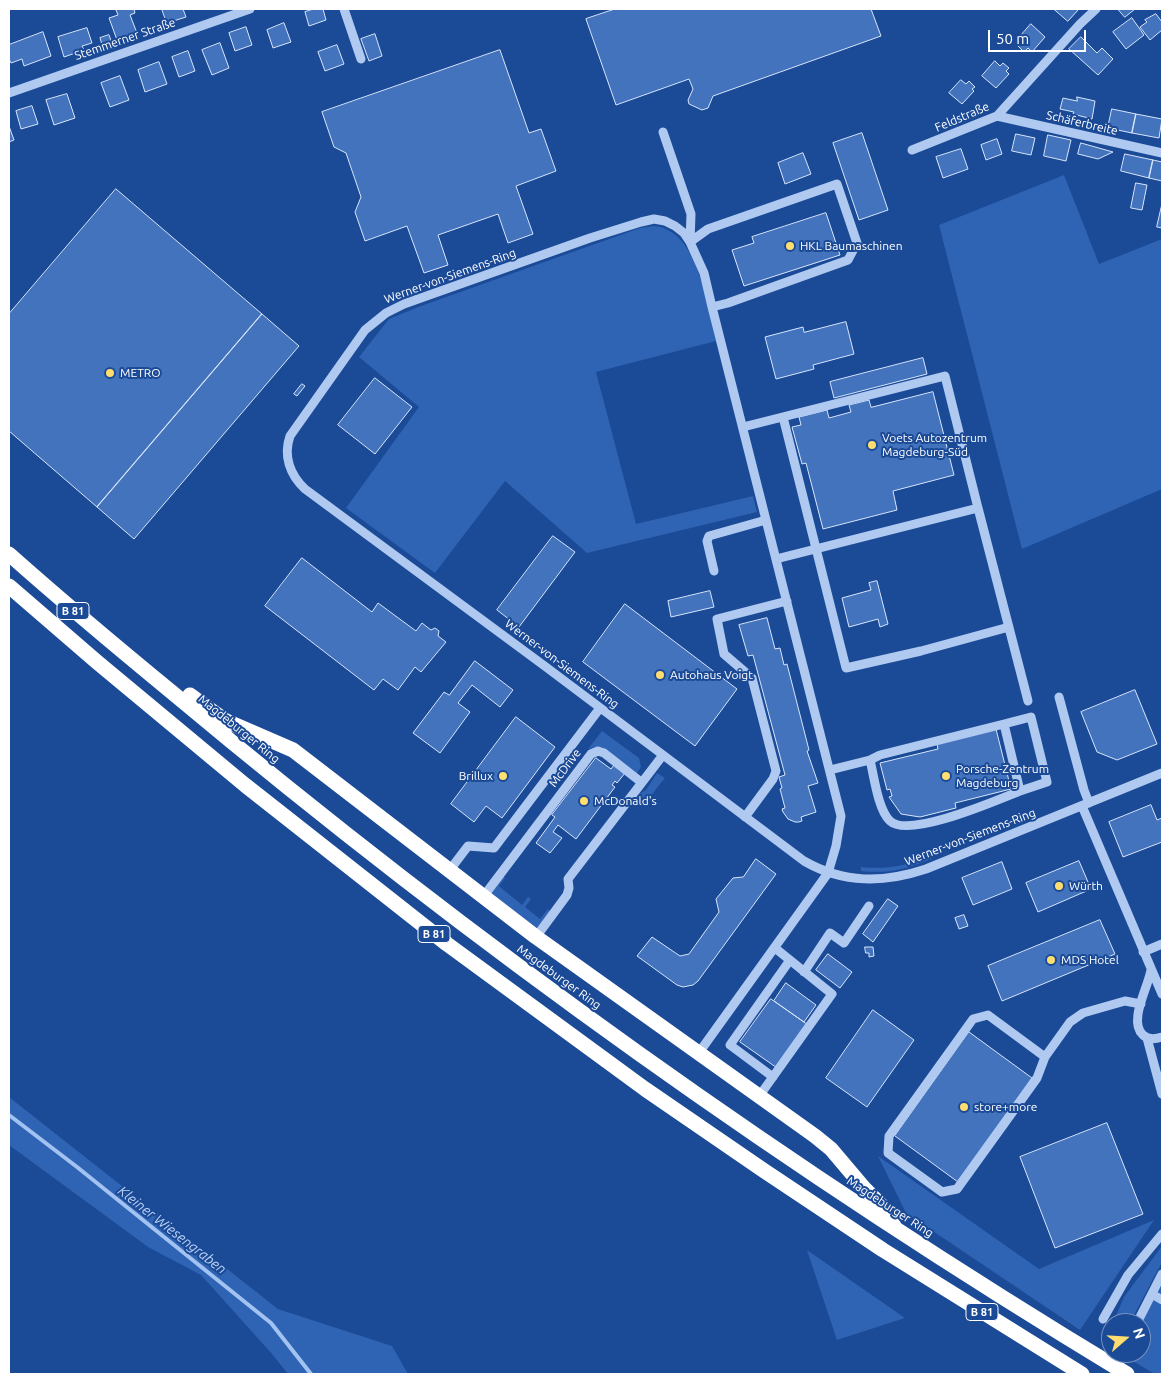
<!DOCTYPE html>
<meta charset="utf-8">
<style>
body{margin:0}
#map{position:relative;width:1171px;height:1383px;overflow:hidden;background:#1b4a97;font-family:Ubuntu,sans-serif}
canvas{display:block}
.frame{position:absolute;inset:0;border:10px solid #fff;pointer-events:none}
.north{position:absolute;left:1101px;top:1313px;width:50px;height:50px;box-sizing:border-box;background:#1b4a97;border:1px solid #7692c1;border-radius:50%;rotate:71deg;font-size:14px;font-weight:700;line-height:20px;text-align:center;color:#fff}
.north::after{content:'';display:block;margin:auto;width:18px;height:22px;background:#ffdd6e;clip-path:polygon(50% 0,100% 100%,50% 72%,0 100%)}
.scale{position:absolute;left:988px;top:30px;width:98px;height:22px;box-sizing:border-box;border:2px solid #fff;border-top:0;padding-left:6px;font-size:15px;line-height:18px;white-space:nowrap;color:#fff;-webkit-text-stroke:4px #1b4a97;paint-order:stroke}
</style>
<div id="map">
<canvas width="1171" height="1383"></canvas>
<div class="frame"></div>
<div class="north">N</div>
<div class="scale">50 m</div>
</div>
<script>
const context = document.querySelector('canvas').getContext('2d');
context.lineJoin = 'round';
function fillPath(path, color) { context.fillStyle = color; context.fill(path, 'evenodd'); }
function trace(path, color, width, dash) { context.strokeStyle = color; context.lineWidth = width; context.lineCap = dash ? 'butt' : 'round'; context.setLineDash(dash || []); context.stroke(path); }
function label(font, color, halo, rows, align = 'center') {
  context.font = font + ' Ubuntu,sans-serif'; context.lineWidth = 4; context.setLineDash([]); context.textBaseline = 'middle'; context.strokeStyle = halo; context.fillStyle = color; for (const [text, x, y, turn = 0] of rows) {
    context.save(); context.translate(x, y); context.rotate((+turn || 0) * Math.PI / 180); context.textAlign = isNaN(turn) ? turn : align; if (halo) context.strokeText(text, 0, 0); context.fillText(text, 0, 0); context.restore();
  }
}
const green = new Path2D(`
 M1064 175 1099 264 1162 239V489L1022 549 939 225Z
 M654 226C699 230 707 306 716 341L596 372 636 524 753 496 757 512 587 553 505 481 435 573 346 508 419 407 359 357 389 319 418 307 640 228Z
 M602 731 639 758 641 767 637 773 602 747H595L588 749Z
 M657 773 665 778 646 802 637 795 646 790Z
 M933 855 931 859C908 869 887 874 861 871V867C890 870 907 865 933 855Z
 M503 876 505 878 499 886 522 905 528 897 531 899 525 907 540 919 548 909 551 912 537 928 490 893Z
 M9 1097 278 1309 392 1346 408 1374H288L272 1354 201 1275 148 1247 9 1145Z
 M878 1156 1039 1269 1154 1220 1080 1330 906 1213Z
 M1162 1246V1262L1133 1317 1139 1323H1113L1124 1297Z
 M807 1250 905 1318 837 1340Z
 M1162 1284V1374H1155L1119 1353H1141V1324Z`);
const stream = new Path2D(`
 M9 1115 77 1167 271 1323 311 1374`);
const building = new Path2D(`
 M118 9H134L135 13 130 15 137 33 117 40 109 18 118 15 116 10Z
 M162 9H183L186 17 167 23Z
 M314 9H323L326 20 309 26 305 12Z
 M615 9H871L881 36 713 96 708 108 702 110 689 104 688 100 693 89 689 79 616 105 586 19Z
 M1054 9H1079L1068 21Z
 M1118 9H1135L1125 17Z
 M1156 14 1162 22V30L1150 40 1140 27 1147 22 1145 20Z
 M1132 18 1144 35 1126 49 1113 32Z
 M284 23 291 42 273 48 267 30Z
 M1031 24 1045 37 1032 52 1028 48 1024 52 1018 46 1022 43 1018 39Z
 M246 27 252 45 235 51 229 33Z
 M87 28 92 43 82 46 84 50 64 57 58 37Z
 M43 32 51 56 24 66 22 59 11 63 9 59V45Z
 M375 34 382 56 369 61 361 39Z
 M109 35 114 48 104 51 100 38Z
 M1081 37 1097 53 1102 48 1113 59 1098 75 1069 49Z
 M220 43 229 68 212 75 202 50Z
 M337 45 344 64 325 71 318 52Z
 M500 50 529 133 541 129 556 171 516 186 533 234 508 243 498 214 438 235 448 265 424 273 407 226 365 241 355 212 361 197 346 153 334 147 322 112Z
 M188 51 195 71 179 77 172 57Z
 M995 61 1000 66 1003 63 1009 68 1006 71 1009 74 996 88 982 76Z
 M159 62 167 84 145 92 138 70Z
 M120 76 129 100 110 107 101 83Z
 M961 80 966 84 969 81 975 87 972 89 974 91 962 104 949 93Z
 M67 94 75 118 54 125 46 100Z
 M1077 97 1095 101 1092 119 1073 114 1074 112 1060 109 1063 98 1077 101Z
 M32 106 38 124 21 129 16 111Z
 M1112 109 1136 114 1132 133 1108 128Z
 M1136 114 1162 119 1159 138 1132 133Z
 M9 126 14 140 9 142Z
 M862 133 888 210 859 220 833 143Z
 M1016 134 1035 138 1031 155 1012 151Z
 M1048 135 1071 140 1066 161 1044 156Z
 M997 139 1002 154 986 160 981 145Z
 M1081 143 1113 152 1098 159 1078 154Z
 M961 149 968 169 943 178 936 157Z
 M803 153 811 174 785 184 778 163Z
 M1125 154 1153 160 1149 178 1121 171Z
 M1153 160 1162 162V181L1149 178Z
 M1136 183 1147 185 1142 210 1131 208Z
 M116 189 262 314 97 507 9 431V314Z
 M1162 204V228L1157 227Z
 M826 213 840 255 744 286 732 250 754 243 752 237Z
 M262 314 299 346 134 539 97 507Z
 M846 322 854 354 813 365 814 369 776 379 765 337 803 327 804 332Z
 M923 358 927 374 834 398 830 382Z
 M375 378 412 407 375 454 338 425Z
 M302 384 305 386 297 396 294 394Z
 M933 392 954 475 893 491 897 510 823 529 806 463 802 464 792 427 801 425 799 417 827 410 829 418 851 412 849 405 869 400 871 407Z
 M553 536 575 552 519 627 497 610Z
 M302 558 372 612 378 603 416 631 422 623 431 630 435 628 439 631 438 636 446 642 421 672 415 667 398 690 383 679 374 690 265 606Z
 M877 581 888 624 880 627 878 619 849 627 842 598 871 590 869 583Z
 M710 591 714 607 671 617 668 601Z
 M625 604 737 689 695 746 583 662Z
 M767 618 775 649 780 648 784 665 787 664 809 750 807 751 818 783 808 786 816 812 801 817 802 821 799 822H795L788 819 783 812 782 809 785 808 780 789 782 788 779 777 785 775 753 655 748 656 739 625Z
 M475 661 513 690 500 707 472 685 458 703 470 712 440 753 413 733 444 692 449 695Z
 M1135 690 1157 744 1117 760 1097 752 1081 712Z
 M516 717 555 747 502 818 486 806 474 822 451 804Z
 M996 729 1011 789 955 803 956 808 920 817 901 814 889 797 892 796 890 789 887 790 880 763 938 749 937 744Z
 M596 758 611 769 614 765 625 773 617 783 615 781 612 785 615 787 576 839 558 825 553 832 562 838 550 853 536 843 555 817 552 815Z
 M1151 805 1157 820 1162 818V842L1123 857 1109 822Z
 M756 859 776 874 698 981 693 985 683 987 677 985 637 956 652 937 680 956 689 954 719 912 716 899 733 878 743 877Z
 M1079 861 1091 889 1038 912 1026 883Z
 M1002 862 1012 889 973 905 962 878Z
 M888 899 898 906 873 942 863 934Z
 M964 915 968 926 959 929 955 918Z
 M1100 920 1115 954 1002 1001 988 966Z
 M865 947H873L874 956 869 957V953H866Z
 M828 954 852 972 840 988 816 970Z
 M786 983 816 1005 804 1022 774 1001Z
 M771 999 811 1027 780 1070 740 1042Z
 M873 1010 914 1040 867 1107 826 1078Z
 M969 1032 1032 1078 958 1182 895 1136Z
 M1107 1123 1143 1214 1055 1248 1020 1157Z`);
const minor = new Path2D(`
 M344 9 361 59
 M9 93 250 9
 M997 116 1162 153
 M663 132 691 214 690 242
 M912 150 997 116 1080 24 1096 9
 M690 242 708 229 837 184 857 243 848 260 728 303 712 307
 M783 417 846 668 921 651 1009 627
 M743 427 945 376 978 508 776 559
 M978 508 1028 701
 M714 571 707 541 709 536 766 520
 M1059 697 1084 790 1089 803
 M870 760 880 755 1004 724
 M830 770 870 760C874 776 878 810 890 821 909 839 997 800 1020 791L1004 724 1031 717 1047 782 1020 791
 M1082 806 1162 994
 M745 817 773 779 776 771 752 678 724 654 717 619 787 601
 M449 871 468 846 494 848 600 708
 M483 897 591 754 598 751 604 753 641 782
 M536 937 567 895 569 888 568 879 663 755
 M1143 952 1162 944
 M1151 970C1148 988 1128 1021 1143 1035 1148 1040 1156 1039 1162 1037
 M804 972 830 933 844 943 869 906
 M1147 1038 1162 1094
 M698 1054 828 873 836 846 841 816 712 307 704 273 690 242 684 233 675 226 665 221 654 219 641 222 590 238 404 304 386 313 365 330 290 436C283 456 290 475 305 489L546 667 804 861C844 884 884 883 926 869L1162 773
 M1045 1057 988 1015 973 1019 889 1136 888 1153 942 1192 957 1189 1037 1078 1045 1057 1070 1022 1083 1013 1125 1001 1141 1004
 M773 1077 730 1045 790 960
 M760 1095 832 994 775 948
 M1152 1294 1162 1300
 M1103 1319 1128 1275 1162 1234
 M1139 1319 1162 1274`);
const highway = new Path2D(`
 M9 554C63 602 118 648 174 694 474 945 792 1172 1127 1374
 M9 586 97 662 245 785 447 944 645 1089 763 1170 883 1250 1082 1374
 M190 695 226 721 293 750 536 937 815 1136 831 1149 864 1188 883 1207 894 1226`);
const markers = [
 [790,246,5,"#ffdd6e"],
 [110,373,5,"#ffdd6e"],
 [872,445,5,"#ffdd6e"],
 [660,675,5,"#ffdd6e"],
 [503,776,5,"#ffdd6e"],
 [946,776,5,"#ffdd6e"],
 [584,801,5,"#ffdd6e"],
 [1059,886,5,"#ffdd6e"],
 [1051,960,5,"#ffdd6e"],
 [964,1107,5,"#ffdd6e"]
];
const shields = [
 [73,611,32],
 [434,934,32],
 [982,1312,32]
];
const shieldNames = [
 ["B 81",73,611],
 ["B 81",434,934],
 ["B 81",982,1312]
];
const streetNames = [
 ["Stemmerner Straße",125,39,-19],
 ["Feldstraße",962,117,-23],
 ["Schäferbreite",1082,123,13],
 ["Werner-von-Siemens-Ring",450,276,-20],
 ["Werner-von-Siemens-Ring",562,664,37],
 ["Magdeburger Ring",239,729,39],
 ["McDrive",565,768,-53],
 ["Werner-von-Siemens-Ring",970,837,-21],
 ["Magdeburger Ring",559,977,36],
 ["Magdeburger Ring",890,1207,33]
];
const poiNames = [
 ["HKL Baumaschinen",800,246],
 ["METRO",120,373],
 ["Voets Autozentrum",882,438],
 ["Magdeburg-Süd",882,452],
 ["Autohaus Voigt",670,675],
 ["Porsche-Zentrum",956,769],
 ["Magdeburg",956,783],
 ["Brillux",493,776,"right"],
 ["McDonald's",594,801],
 ["Würth",1069,886],
 ["MDS Hotel",1061,960],
 ["store+more",974,1107]
];
const waterNames = [
 ["Kleiner Wiesengraben",172,1230,38]
];
fillPath(green, '#2f63b4');
trace(stream, '#a2c3f2', 4);
fillPath(building, '#4473be');
trace(building, '#d6e5fb', 1);
trace(minor, '#afc9f0', 9);
trace(highway, '#fff', 15);
for (const [x, y, r, color] of markers) { const dot = new Path2D(); dot.arc(x, y, r, 0, 2 * Math.PI); context.fillStyle = color; context.fill(dot); trace(dot, '#1b4a97', 2); }
for (const [x, y, w] of shields) { const box = new Path2D(); box.roundRect(x - w / 2, y - 8.5, w, 17, 4); context.fillStyle = '#1b4a97'; context.fill(box); trace(box, '#fff', 1); }
label('bold 11px', '#fff', null, shieldNames);
label('12px', '#fff', '#1b4a97', streetNames);
label('12px', '#fff', '#1b4a97', poiNames, 'left');
label('italic 14px', '#bbd3f6', '#1b4a97', waterNames);
</script>
